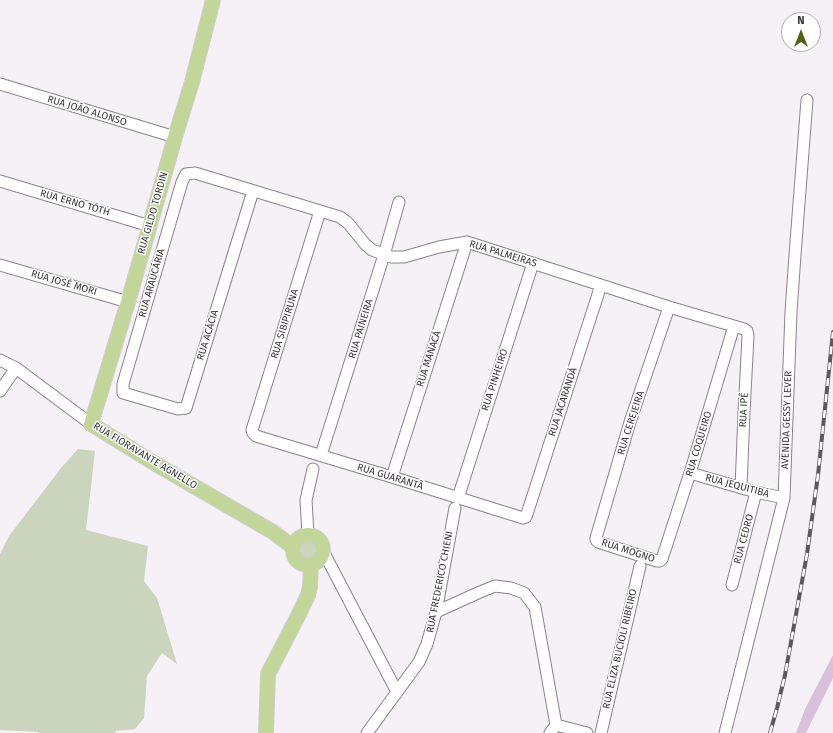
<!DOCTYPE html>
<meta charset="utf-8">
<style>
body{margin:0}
#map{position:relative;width:833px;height:733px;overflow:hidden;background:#f6f1f7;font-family:"Fira Sans",sans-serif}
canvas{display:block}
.north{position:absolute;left:781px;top:12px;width:40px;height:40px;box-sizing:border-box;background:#fff;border:1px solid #afafaf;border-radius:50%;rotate:0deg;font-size:11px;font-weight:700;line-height:16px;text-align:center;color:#383638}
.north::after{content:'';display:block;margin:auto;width:14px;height:18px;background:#4e6513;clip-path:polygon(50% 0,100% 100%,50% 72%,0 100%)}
</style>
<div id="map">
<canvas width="833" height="733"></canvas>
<div class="north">N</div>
</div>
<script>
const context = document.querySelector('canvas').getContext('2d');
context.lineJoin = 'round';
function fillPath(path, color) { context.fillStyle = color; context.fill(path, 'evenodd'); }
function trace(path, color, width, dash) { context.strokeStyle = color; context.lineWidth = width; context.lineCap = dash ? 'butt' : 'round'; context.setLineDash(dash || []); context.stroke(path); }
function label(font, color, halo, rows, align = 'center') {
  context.font = font + ' "Fira Sans",sans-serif'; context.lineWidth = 3; context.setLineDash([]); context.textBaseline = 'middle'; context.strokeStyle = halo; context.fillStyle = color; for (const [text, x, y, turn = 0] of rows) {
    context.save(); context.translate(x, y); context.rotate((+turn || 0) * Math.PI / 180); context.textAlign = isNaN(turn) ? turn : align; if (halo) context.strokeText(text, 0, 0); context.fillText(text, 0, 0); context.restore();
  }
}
const green = new Path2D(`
 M78 449 95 451 86 530 148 546 144 581 157 598 177 664 162 653 147 676 144 718 135 729 115 731 116 733H38V732L0 730V554L9 536 61 468Z
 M298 551a11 11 0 1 1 22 0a11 11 0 1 1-22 0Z`);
const water = new Path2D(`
 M833 655V678L806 733H796L805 709Z`);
const minor = new Path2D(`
 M0 84 175 137
 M0 181 150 226
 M253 191 186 408 178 409 123 393V384L182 182 186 174 195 173 340 217 348 223 365 244 372 250 391 257H404L439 247 467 242 669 307 744 329 747 331 748 336 744 413 741 488
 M320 211 252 430 253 433 256 436 392 477 523 518 526 517 601 285
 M0 265 128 302
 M669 307 630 422 596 538V540L598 542 657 561H660L662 559 690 473 734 326
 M0 360 16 368 91 424
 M0 391 16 368
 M321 455 384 255 399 202
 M690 473 756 492 784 498
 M392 477 467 242
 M458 498 533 263
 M308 535 306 500 313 469
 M323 551 397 692
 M732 585 756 492
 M436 612 480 592 495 586 511 588 524 593 535 607 556 725 550 733
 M556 725 587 733
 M367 733 419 662 427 644 436 612 455 508
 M601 733 640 566
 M725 733 784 498 791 312 795 255 807 100`);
const major = new Path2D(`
 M213 0 192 82 175 137 128 302 91 424 154 463 273 532 293 547
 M293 550a15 15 0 1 1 30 0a15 15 0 1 1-30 0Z
 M266 733 268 674 299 614 308 595 310 587 311 565`);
const rail = new Path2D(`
 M770 733 777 708 785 675 807 554 818 475 833 332`);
const streetNames = [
 ["RUA JOÃO ALONSO",87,111,17],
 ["RUA ERNO TÓTH",75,203,16],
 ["RUA GILDO TORDIN",153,213,-74],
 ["RUA PALMEIRAS",503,254,17],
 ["RUA JOSÉ MORI",64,283,16],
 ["RUA ARAUCÁRIA",152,283,-74],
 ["RUA SIBIPIRUNA",285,324,-73],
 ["RUA PAINEIRA",361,329,-73],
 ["RUA ACÁCIA",208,335,-73],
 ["RUA MANACÁ",429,359,-72],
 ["RUA PINHEIRO",495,380,-72],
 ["RUA JACARANDÁ",563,402,-72],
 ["RUA IPÊ",744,410,-87],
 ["AVENIDA GESSY LEVER",787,420,-88],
 ["RUA CEREJEIRA",631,423,-72],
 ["RUA COQUEIRO",699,444,-73],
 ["RUA FIORAVANTE AGNELLO",145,456,31],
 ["RUA GUARANTÃ",390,477,17],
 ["RUA JEQUITIBÁ",737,486,15],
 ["RUA CEDRO",744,539,-75],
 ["RUA MOGNO",628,551,18],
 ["RUA FREDERICO CHIENI",440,582,-79],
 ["RUA ELIZA BUCIOLI RIBEIRO",620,649,-77]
];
fillPath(green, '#cbd4bd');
fillPath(water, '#d9c1dc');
trace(minor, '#89848a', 13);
trace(major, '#cfcfcf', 16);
trace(minor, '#fff', 11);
trace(major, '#c1d698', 14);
trace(rail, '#5c595c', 4);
trace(rail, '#fff', 2.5, [8]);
label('10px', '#383638', '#fff', streetNames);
</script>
